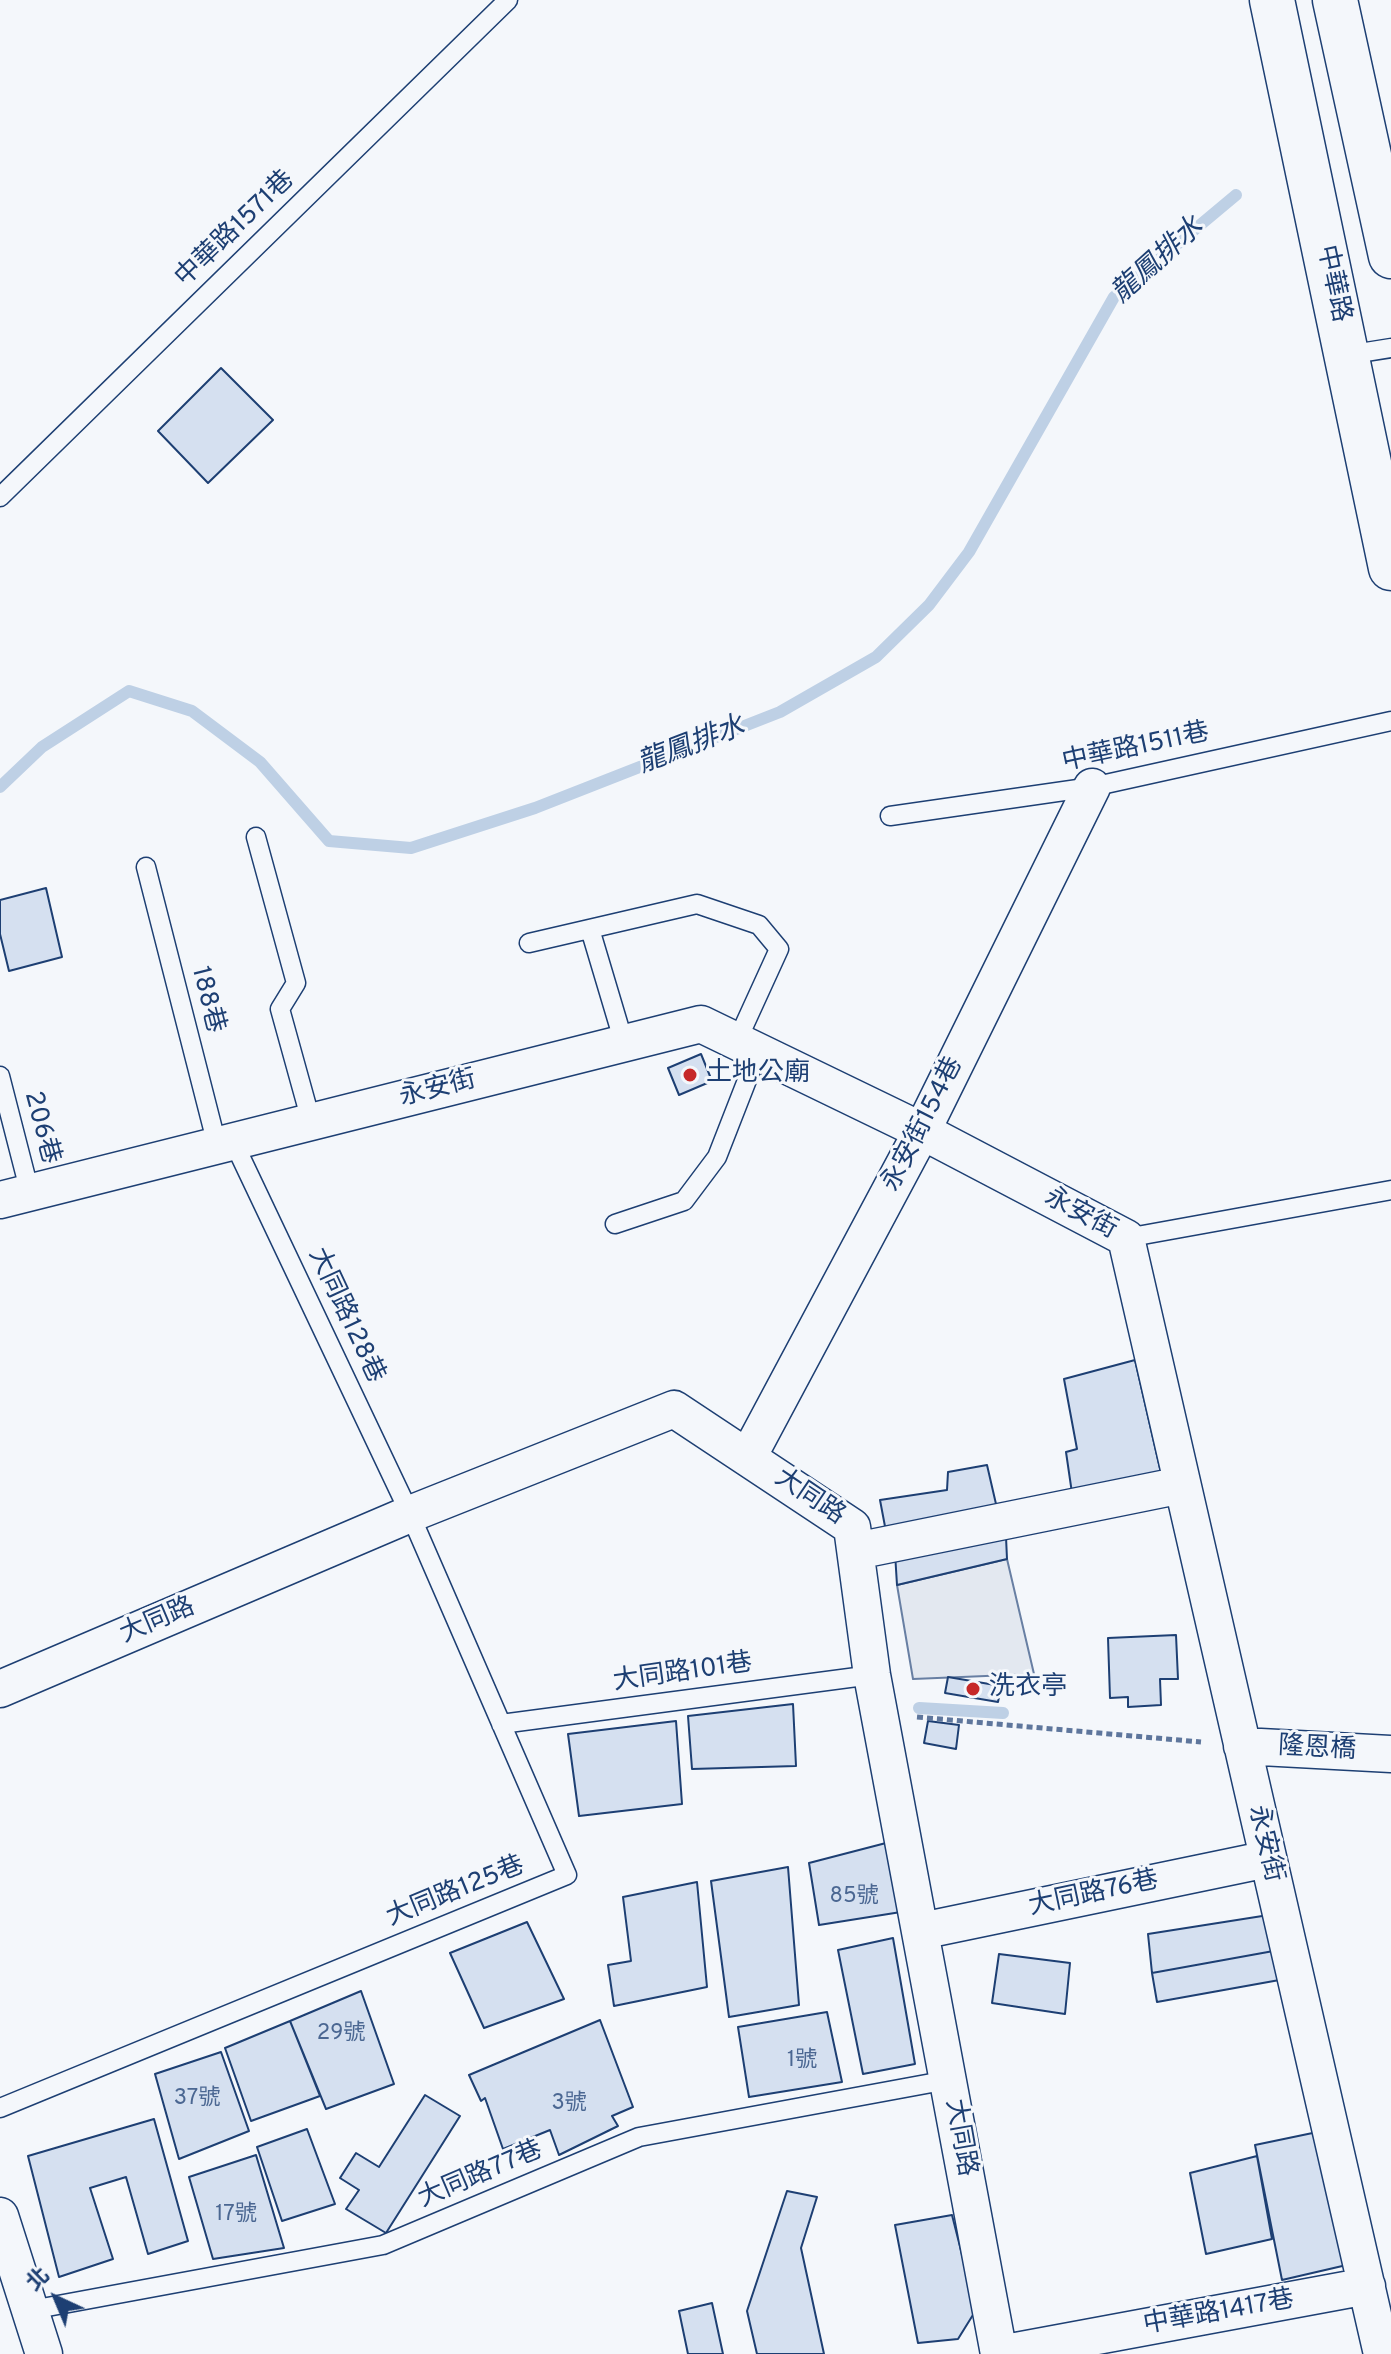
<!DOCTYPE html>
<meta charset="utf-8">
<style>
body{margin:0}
#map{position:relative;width:1391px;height:2354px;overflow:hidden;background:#f4f7fb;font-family:Overpass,"Noto Sans TC",sans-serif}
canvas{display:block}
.north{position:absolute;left:16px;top:2258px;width:80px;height:80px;-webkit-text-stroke:6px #f4f7fb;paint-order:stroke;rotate:316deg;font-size:22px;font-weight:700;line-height:32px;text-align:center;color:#1d3f73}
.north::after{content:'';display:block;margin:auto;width:28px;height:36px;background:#1d3f73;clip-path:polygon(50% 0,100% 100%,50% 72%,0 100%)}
</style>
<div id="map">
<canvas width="1391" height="2354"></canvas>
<div class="north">北</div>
</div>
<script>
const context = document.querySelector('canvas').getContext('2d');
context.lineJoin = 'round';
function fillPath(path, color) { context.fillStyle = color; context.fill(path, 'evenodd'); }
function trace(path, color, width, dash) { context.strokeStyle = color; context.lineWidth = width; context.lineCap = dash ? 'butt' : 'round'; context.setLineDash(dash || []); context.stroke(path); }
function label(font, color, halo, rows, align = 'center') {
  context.font = font + ' Overpass,"Noto Sans TC",sans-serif'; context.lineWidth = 6; context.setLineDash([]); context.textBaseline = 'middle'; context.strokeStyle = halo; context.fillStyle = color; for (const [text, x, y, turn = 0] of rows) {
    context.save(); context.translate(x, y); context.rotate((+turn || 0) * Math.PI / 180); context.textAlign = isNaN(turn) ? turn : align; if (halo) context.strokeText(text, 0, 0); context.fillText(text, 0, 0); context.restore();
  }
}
const parking = new Path2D(`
 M1007 1559 1034 1674 913 1679 897 1585Z`);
const stream = new Path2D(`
 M0 787 42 747 129 691 192 711 260 762 329 841 411 848 535 808 780 712 876 657 929 605 969 552 1114 297 1236 195
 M919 1708 1003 1713`);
const building = new Path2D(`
 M221 368 273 420 208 483 158 431Z
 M46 888 62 957 9 971 0 934V900Z
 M701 1054 712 1081 679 1095 668 1068Z
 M1135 1360 1162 1477 1073 1500 1066 1452 1077 1449 1064 1379Z
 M987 1465 999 1517 887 1537 880 1500 947 1490 948 1472Z
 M1006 1537 1007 1559 897 1585 895 1553Z
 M1176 1635 1178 1679H1160L1161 1705 1128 1707V1697L1110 1698 1108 1638Z
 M948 1677 1001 1686 998 1702 945 1693Z
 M793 1704 796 1766 692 1769 688 1716Z
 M676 1721 682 1804 579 1816 568 1734Z
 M928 1721 959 1725 956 1749 924 1743Z
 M886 1843 901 1912 819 1925 809 1863Z
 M788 1867 799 2005 729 2017 711 1881Z
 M697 1882 707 1987 614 2006 608 1965 631 1961 623 1897Z
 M1275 1914 1279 1950 1152 1973 1148 1934Z
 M527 1922 564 1999 484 2028 450 1953Z
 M893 1938 915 2064 863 2074 838 1950Z
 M1279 1950 1285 1979 1157 2002 1152 1973Z
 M999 1954 1070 1963 1065 2014 992 2003Z
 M361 1991 394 2084 326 2109 290 2021Z
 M827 2012 842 2082 749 2097 738 2027Z
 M600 2020 633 2107 612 2116 618 2126 559 2155 550 2130 503 2149 485 2098 481 2101 469 2075Z
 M290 2021 320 2096 251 2121 225 2048Z
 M221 2052 249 2131 179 2159 155 2074Z
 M425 2095 460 2116 386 2233 346 2209 359 2190 340 2178 356 2153 379 2167Z
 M154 2119 188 2241 148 2254 126 2177 90 2188 113 2259 59 2277 28 2156Z
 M307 2129 335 2204 282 2221 257 2147Z
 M1327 2130 1351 2264 1282 2280 1255 2145Z
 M256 2155 284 2248 213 2259 189 2177Z
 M1257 2156 1272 2239 1206 2254 1190 2173Z
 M787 2191 817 2197 801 2248 824 2354H757L747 2311Z
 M952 2215 976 2310 958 2339 918 2343 895 2225Z
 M712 2303 723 2354H688L679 2311Z`);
const path = new Path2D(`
 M917 1717 1201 1742`);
const lane = new Path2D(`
 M1347 355 1391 348
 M0 497 508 0
 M890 816 1092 787 1391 721
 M256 837 296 983 280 1009 311 1121
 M146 867 217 1145
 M590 929 624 1043
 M529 943 697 904 759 925 779 949 737 1041
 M0 1076 30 1193
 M615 1224 684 1201 717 1157 758 1052
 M1126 1238 1391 1190
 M501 1724 872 1675
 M0 2108 567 1875 410 1514 233 1141
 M31 2310 383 2245 639 2137 948 2080`);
const street = new Path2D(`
 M0 1200 701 1024 922 1131 1126 1238 1382 2354
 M748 1457 922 1131 1092 787
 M856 1551 1182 1485
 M0 1689 410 1514 674 1409 852 1527 872 1675 999 2354
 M1242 1746 1391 1754
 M921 1931 1268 1859
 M0 2216 44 2354
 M1000 2354 1367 2286`);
const primary = new Path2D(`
 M1272 0 1391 568
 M1335 0 1391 256`);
const markers = [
 [690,1075,8,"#c62828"],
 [973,1689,8,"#c62828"]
];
const numberNames = [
 ["85號",854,1898],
 ["29號",341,2035],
 ["1號",802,2062],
 ["37號",197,2100],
 ["3號",569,2105],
 ["17號",236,2216]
];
const streetNames = [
 ["中華路1571巷",236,230,-44],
 ["中華路",1332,284,78],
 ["中華路1511巷",1136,749,-12],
 ["188巷",206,1000,76],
 ["永安街",438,1090,-14],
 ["永安街154巷",924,1125,-63],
 ["206巷",40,1128,75],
 ["永安街",1080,1215,28],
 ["大同路128巷",345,1316,65],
 ["大同路",809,1498,34],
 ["大同路",158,1622,-23],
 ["大同路101巷",683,1674,-8],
 ["隆恩橋",1317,1750,3],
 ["永安街",1264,1844,77],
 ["大同路125巷",456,1893,-22],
 ["大同路76巷",1094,1895,-12],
 ["大同路",959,2138,80],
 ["大同路77巷",481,2176,-23],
 ["中華路1417巷",1219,2314,-10]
];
const poiNames = [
 ["土地公廟",706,1075],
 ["洗衣亭",989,1689]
];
const waterNames = [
 ["龍鳳排水",1159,262,-42],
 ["龍鳳排水",692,747,-21]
];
fillPath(parking, '#e3e8f0');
trace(parking, '#687fa3', 2);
trace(stream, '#bed0e5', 12);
fillPath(building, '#d5e0f0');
trace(building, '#1d3f73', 2);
trace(lane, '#1d3f73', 21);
trace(street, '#1d3f73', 39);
trace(primary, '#1d3f73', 47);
trace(path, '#5e769c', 5, [6, 4]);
trace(lane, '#f4f7fb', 18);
trace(street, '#f4f7fb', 36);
trace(primary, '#f4f7fb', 44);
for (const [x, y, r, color] of markers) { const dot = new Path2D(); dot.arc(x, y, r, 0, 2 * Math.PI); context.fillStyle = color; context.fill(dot); trace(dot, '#f4f7fb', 3); }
label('22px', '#4b6792', null, numberNames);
label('26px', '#1d3f73', '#f4f7fb', streetNames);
label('26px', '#1d3f73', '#f4f7fb', poiNames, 'left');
label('italic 28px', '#1d3f73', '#f4f7fb', waterNames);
</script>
